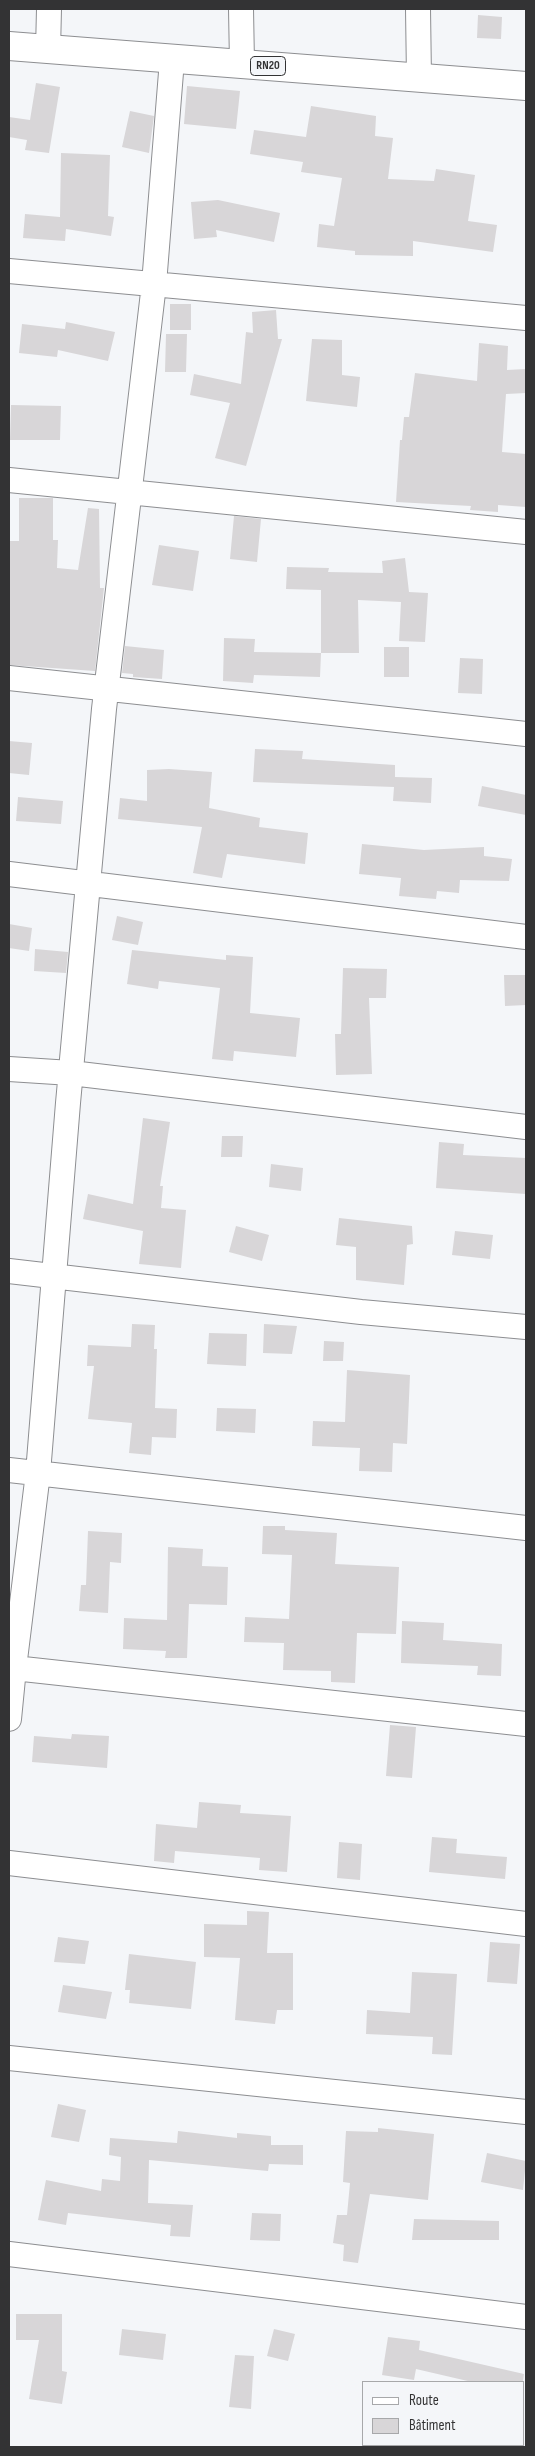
<!DOCTYPE html>
<meta charset="utf-8">
<style>
body{margin:0}
#map{position:relative;width:535px;height:2456px;overflow:hidden;background:#f4f6f9;font-family:"Sofia Sans Condensed",sans-serif}
canvas{display:block}
.frame{position:absolute;inset:0;border:10px solid #333334;pointer-events:none}
.legend{position:absolute;left:362px;top:2381px;width:162px;height:65px;box-sizing:border-box;background:#f4f6f9;border:1px solid #a7a8aa;margin:0;padding:6px 9px;list-style:none;font-size:15px;color:#333334}
.legend li{display:flex;align-items:center;gap:10px;height:25px}
.legend b{width:25px;border:1px solid #a7a8aa}
</style>
<div id="map">
<canvas width="535" height="2456"></canvas>
<div class="frame"></div>
<ul class="legend">
<li><b style="height:6px;background:#fff"></b>Route</li>
<li><b style="height:14px;background:#d8d6d8"></b>Bâtiment</li>
</ul>
</div>
<script>
const context = document.querySelector('canvas').getContext('2d');
context.lineJoin = 'round';
function fillPath(path, color) { context.fillStyle = color; context.fill(path, 'evenodd'); }
function trace(path, color, width, dash) { context.strokeStyle = color; context.lineWidth = width; context.lineCap = dash ? 'butt' : 'round'; context.setLineDash(dash || []); context.stroke(path); }
function label(font, color, halo, rows, align = 'center') {
  context.font = font + ' "Sofia Sans Condensed",sans-serif'; context.lineWidth = 4; context.setLineDash([]); context.textBaseline = 'middle'; context.strokeStyle = halo; context.fillStyle = color; for (const [text, x, y, turn = 0] of rows) {
    context.save(); context.translate(x, y); context.rotate((+turn || 0) * Math.PI / 180); context.textAlign = isNaN(turn) ? turn : align; if (halo) context.strokeText(text, 0, 0); context.fillText(text, 0, 0); context.restore();
  }
}
const building = new Path2D(`
 M478 15 502 17 501 39 477 38Z
 M36 83 60 87 49 153 25 150 27 140 9 137V117L30 120Z
 M187 86 240 91 236 129 184 124Z
 M311 106 376 116 375 136 393 138 388 179 434 181 436 169 475 175 468 221 497 225 493 252 413 241V256L355 255V251L317 247 319 224 334 226 342 178 301 172 303 162 250 154 254 130 306 137Z
 M130 111 154 116 149 153 122 147Z
 M61 153 110 155 108 216 114 217 111 236 66 229 65 241 23 238 25 214 60 217Z
 M218 200 280 213 274 242 216 230 217 237 194 239 191 202Z
 M170 304H191V330H170Z
 M276 310 278 339H282L246 466 215 458 230 403 190 395 194 374 241 384 246 332 253 333 252 312Z
 M66 322 115 332 108 361 58 350 57 357 19 353 22 324 65 329Z
 M166 334H187L186 372H165Z
 M312 339 342 340V375L360 377 357 407 306 401Z
 M479 343 508 346 507 370 526 369V393L506 394 502 452 526 454V507L498 505V512L470 510 471 506 396 502 400 440H402L404 417H409L415 373 477 381Z
 M11 405 61 406 60 440H10Z
 M19 498H53V540H58L57 568 78 570 88 508 99 509 100 588H104L95 671 9 665V541H19Z
 M234 516 261 519 257 562 230 559Z
 M159 545 199 551 193 591 152 585Z
 M405 558 409 592 428 593 425 642 399 641 401 602 358 600 359 653H321V590L286 589 287 567 329 568 328 572 383 573 382 561Z
 M224 638 255 639 254 652 321 653 320 677 254 675 253 683 223 681Z
 M125 646 164 650 162 679 133 677V674L122 673Z
 M384 647H409V677H384Z
 M460 658 483 659 482 694 458 693Z
 M9 741 32 743 29 775 9 773Z
 M255 749 303 751 302 759 395 765V777L432 778 431 803 393 801 394 787 253 782Z
 M169 769 212 772 209 808 260 818 259 827 308 833 305 864 227 854 222 878 193 873 202 827 118 819 120 798 147 801V770Z
 M482 786 526 795V815L478 806Z
 M18 797 63 801 61 824 16 821Z
 M362 844 424 850 484 847V856L512 859 509 881 460 880 459 893 437 891 436 899 399 896 401 878 359 874Z
 M117 916 143 922 138 945 112 940Z
 M9 924 32 928 29 951 9 948Z
 M35 949 68 952 66 973 34 971Z
 M132 950 226 960V955L253 957 250 1013 300 1018 296 1057 234 1051 233 1061 212 1059 220 988 159 981 158 989 127 984Z
 M343 968 387 969 386 998H369L372 1074 336 1075 335 1034H341Z
 M504 975H526V1005L505 1006Z
 M143 1118 170 1122 160 1186H163L161 1208 186 1210 181 1268 139 1264 143 1231 83 1219 88 1194 133 1204Z
 M222 1136H243L242 1157H221Z
 M439 1142 464 1144 463 1155 526 1158V1194L436 1188Z
 M271 1164 303 1168 301 1191 269 1187Z
 M339 1218 412 1226 413 1244 407 1245 404 1285 356 1280V1247L336 1245Z
 M236 1226 269 1235 262 1261 229 1252Z
 M455 1231 493 1235 490 1259 452 1255Z
 M132 1324 155 1325 154 1349H157L155 1408 177 1409 176 1438 152 1437 151 1455 129 1453 132 1423 88 1419 94 1366H87L88 1345 131 1347Z
 M264 1324 297 1326 292 1354 263 1353Z
 M209 1333 247 1334 246 1366 207 1364Z
 M324 1341 344 1342 343 1361H323Z
 M347 1370 410 1375 407 1444 393 1443 392 1472 359 1471 360 1448 312 1446 313 1421 345 1422Z
 M217 1408 256 1409 255 1433 216 1431Z
 M263 1526H285V1530L337 1533 335 1564 399 1567 396 1634 357 1633 355 1683 331 1682V1671L283 1670 284 1643 244 1642 245 1617 289 1619 292 1555 262 1554Z
 M88 1531 122 1533 121 1563 110 1562 108 1613 79 1611 81 1585H86Z
 M168 1547 203 1549 202 1566 228 1567 227 1605 189 1604 187 1658H165L166 1651 123 1649 124 1618 167 1620Z
 M402 1621 444 1623 443 1640 502 1644 501 1676 477 1675 478 1666 401 1663Z
 M390 1725 416 1727 412 1778 386 1776Z
 M72 1734 109 1736 107 1768 32 1762 34 1736 71 1739Z
 M199 1802 241 1805 240 1813 291 1816 287 1872 259 1870 260 1858 175 1851 174 1863 154 1861 156 1824 197 1828Z
 M432 1837 457 1839 456 1853 507 1857 505 1879 429 1872Z
 M339 1842 362 1844 360 1880 337 1878Z
 M247 1911 269 1912 267 1953H293V2010H277L275 2024 235 2020 240 1958 204 1957V1924L247 1925Z
 M58 1937 89 1941 85 1964 54 1962Z
 M490 1942 520 1944 517 1984 487 1982Z
 M129 1954 196 1962 191 2009 129 2003 130 1990H125Z
 M412 1972 457 1974 452 2055 432 2054 433 2037 366 2034 367 2010 410 2013Z
 M63 1985 112 1992 106 2019 58 2012Z
 M58 2104 86 2110 79 2142 51 2137Z
 M378 2128 434 2134 428 2200 370 2194 358 2263 343 2261 344 2245 333 2243 337 2215H347L350 2183 343 2182 346 2131 378 2132Z
 M178 2131 237 2138V2133L271 2136V2145H303V2165L269 2164 268 2171 149 2160 148 2203 193 2205 190 2237 170 2236 171 2225 68 2213 66 2225 38 2220 46 2180 101 2191 102 2179 120 2181 121 2157 109 2155 110 2138 177 2143Z
 M487 2153 526 2161 523 2190 481 2182Z
 M252 2213 281 2214 280 2241 250 2240Z
 M414 2219 499 2221V2240H412Z
 M16 2314H62V2371L67 2372 62 2404 29 2399 39 2340H16Z
 M122 2329 166 2334 163 2360 119 2355Z
 M274 2329 295 2334 288 2361 267 2356Z
 M388 2337 420 2341 419 2350 524 2374 523 2382H472L416 2369 414 2380 382 2375Z
 M235 2355 254 2356 251 2409 229 2407Z`);
const street = new Path2D(`
 M241 9 242 63
 M418 9 419 78
 M48 50 49 9
 M9 271 526 318
 M9 480 526 532
 M9 678 526 734
 M9 874 526 937
 M9 1069 71 1073 526 1127
 M9 1271 361 1312 526 1327
 M9 1470 526 1528
 M9 1667 14 1668 38 1473 68 1103 104 709 154 284 172 60
 M9 1719 14 1668 526 1724
 M9 1863 526 1924
 M9 2058 526 2112
 M9 2254 526 2317`);
const primary = new Path2D(`
 M9 46 526 86`);
const shields = [
 [268,66,35]
];
const shieldNames = [
 ["RN20",268,66]
];
fillPath(building, '#d8d6d8');
trace(street, '#8d8e91', 26);
trace(primary, '#8d8e91', 30);
trace(street, '#fff', 24);
trace(primary, '#fff', 28);
for (const [x, y, w] of shields) { const box = new Path2D(); box.roundRect(x - w / 2, y - 9.5, w, 19, 4); context.fillStyle = '#f4f6f9'; context.fill(box); trace(box, '#333334', 1); }
label('bold 12px', '#333334', null, shieldNames);
</script>
